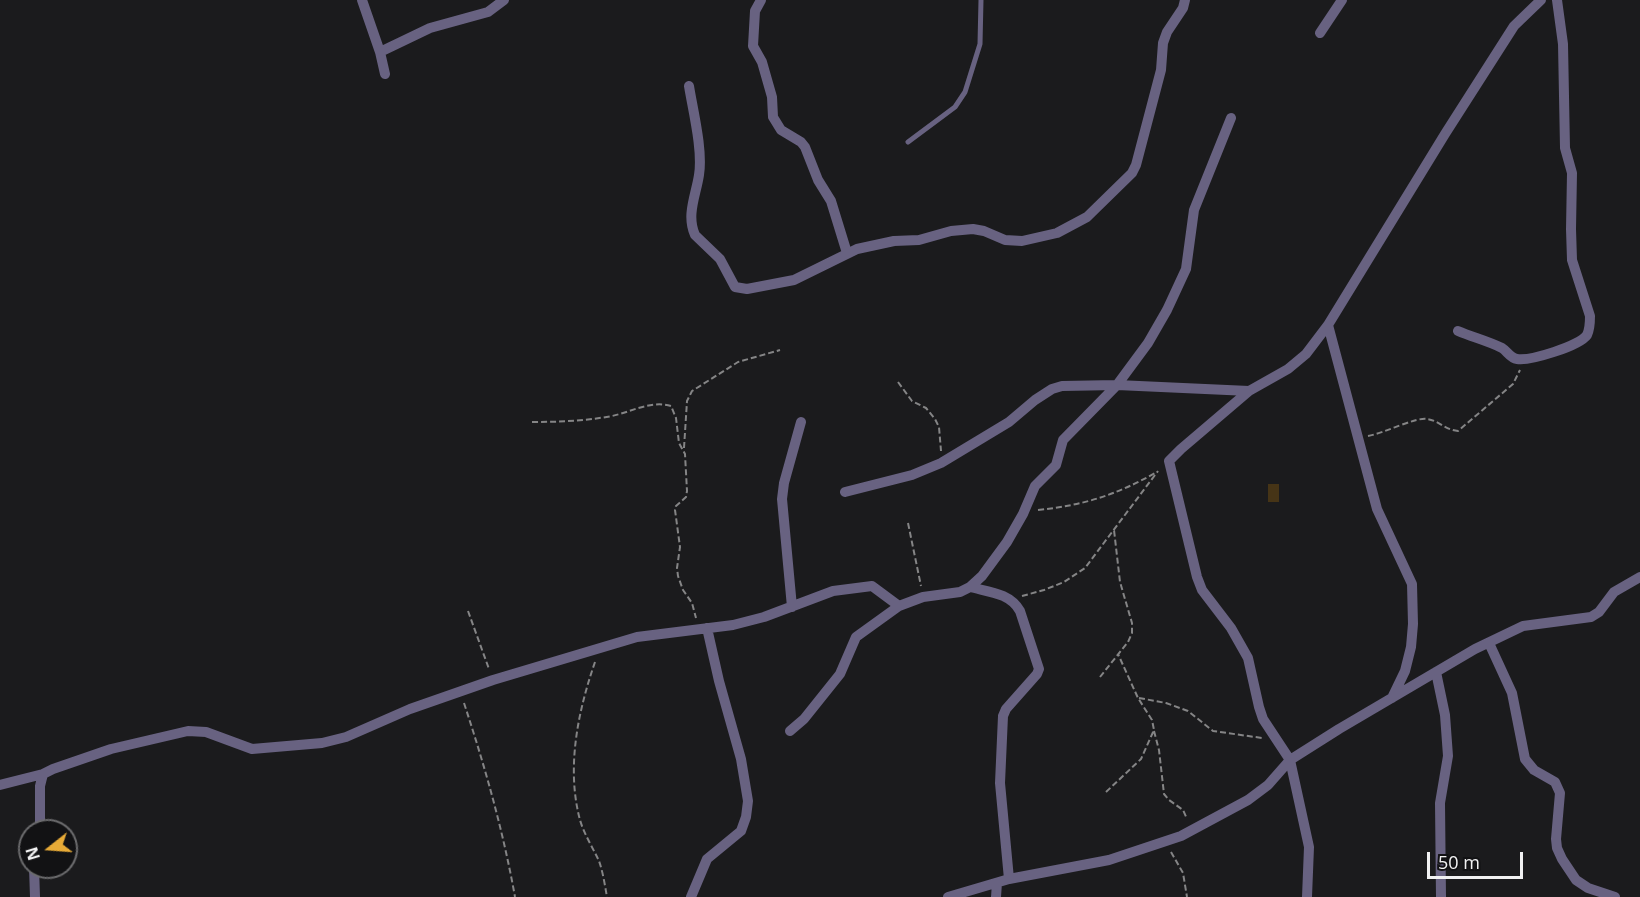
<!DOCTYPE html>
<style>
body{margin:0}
#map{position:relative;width:1640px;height:897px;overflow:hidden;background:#1b1b1d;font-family:"Open Sans",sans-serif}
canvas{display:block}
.north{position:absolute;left:18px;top:819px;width:60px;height:60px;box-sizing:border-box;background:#121214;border:2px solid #6b6b6d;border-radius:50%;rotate:253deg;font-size:16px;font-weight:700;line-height:24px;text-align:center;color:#f1f1f2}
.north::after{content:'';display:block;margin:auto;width:21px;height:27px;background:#e8ab37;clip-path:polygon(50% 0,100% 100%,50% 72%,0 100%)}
.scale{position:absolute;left:1427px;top:852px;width:96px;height:27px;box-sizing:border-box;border:3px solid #f1f1f2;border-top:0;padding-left:8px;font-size:18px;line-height:21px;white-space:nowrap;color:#f1f1f2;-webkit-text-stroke:4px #121214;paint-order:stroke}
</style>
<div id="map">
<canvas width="1640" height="897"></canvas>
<div class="north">N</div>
<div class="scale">50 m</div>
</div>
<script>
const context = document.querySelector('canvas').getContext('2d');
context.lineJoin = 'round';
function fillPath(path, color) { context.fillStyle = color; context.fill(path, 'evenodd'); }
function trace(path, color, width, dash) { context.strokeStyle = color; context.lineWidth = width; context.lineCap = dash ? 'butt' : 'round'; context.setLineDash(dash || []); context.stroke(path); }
const building = new Path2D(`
 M1268 484H1279V502H1268Z`);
const path = new Path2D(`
 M898 382 912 401 926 408 935 419 939 427 941 451
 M532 422C559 422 585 421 612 416 631 412 651 400 671 406L676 418 679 443 685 454 687 491 686 497 676 506 675 510 680 547 677 568 678 576 683 590 692 603 696 618
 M1368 436C1385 433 1415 417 1427 419 1438 420 1445 430 1458 431L1513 384 1520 370
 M684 448 687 401 692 391 738 362 780 350
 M1038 510C1085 505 1116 495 1157 472
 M908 523 921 586
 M1022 596 1044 590 1064 582 1085 568 1158 471
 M468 611 489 669
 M595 662C578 711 566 768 580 820 584 834 593 848 599 861 603 872 605 886 607 897
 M1100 677 1128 642 1132 633V623L1120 582 1114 530
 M1139 698 1166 703 1188 711 1213 731 1262 738
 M464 703C485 767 503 830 515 897
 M1154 731 1159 750 1164 794 1169 800 1183 810 1187 819
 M1106 792 1141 759 1154 730 1152 720 1138 698 1118 654
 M1171 852 1183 873 1187 897`);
const service = new Path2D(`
 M908 142 955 107 965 92 980 44 981 0`);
const minor = new Path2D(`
 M362 0 380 52 385 74
 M761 0 755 11 753 46 762 62 772 97 773 117 781 130 801 142 805 147 818 180 831 201 847 253
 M1320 33 1342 0
 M380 52 430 28 488 12 504 0
 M689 86C693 111 703 150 699 175 696 195 686 215 695 235L720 259 735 287 747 289 794 280 857 249 894 241 919 240 951 231 973 229 984 231 1005 240 1022 241 1057 233 1087 217 1132 173 1136 165 1161 70 1163 43 1167 32 1183 8 1185 0
 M1328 325 1377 509 1412 584 1413 624 1411 647 1405 671 1392 698
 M1458 331C1472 337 1488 341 1502 348 1507 351 1510 358 1517 359 1531 361 1579 346 1587 335 1590 329 1590 323 1590 316L1572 260 1571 229 1572 173 1565 148 1563 44 1557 0
 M845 492 912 475 941 463 1009 422 1035 400 1052 389 1062 386 1117 385 1249 391
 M970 587C989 592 1010 593 1020 611L1039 669 1037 674 1006 709 1003 716 1000 783 1009 879
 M792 607 782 499 784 483 801 422
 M1489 643 1512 693 1525 759 1534 770 1555 782 1560 793 1556 839 1557 848 1562 859 1576 880 1588 888 1615 897
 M1436 672 1445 715 1448 756 1440 803 1441 897
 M790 731 804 719 840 674 856 637 899 606 923 597 960 592 970 587 982 576 1007 542 1023 514 1035 486 1056 465 1063 440 1117 385 1148 343 1167 310 1186 269 1194 210 1231 118
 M0 785 43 774
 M40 831V786L43 774 53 769 111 749 188 731 206 732 252 749 322 743 346 737 410 709 493 680 637 637 733 625 764 617 833 591 872 586 899 606
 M34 867 35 897
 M691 897 707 859 741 831 746 817 748 801 741 759 719 681 707 628
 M948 897 1009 879 1109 860 1181 836 1248 800 1268 785 1290 760 1339 729 1475 649 1523 626 1591 617 1599 612 1614 592 1640 577
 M996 897 997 883
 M1307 897 1309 847 1290 760 1263 719 1259 707 1248 658 1231 628 1202 590 1197 577 1169 461 1181 449 1249 391 1288 369 1306 354 1328 325 1445 134 1514 26 1541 0`);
fillPath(building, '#463416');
trace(path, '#858586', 2, [6, 3]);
trace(service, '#686281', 5);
trace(minor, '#686281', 10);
</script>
